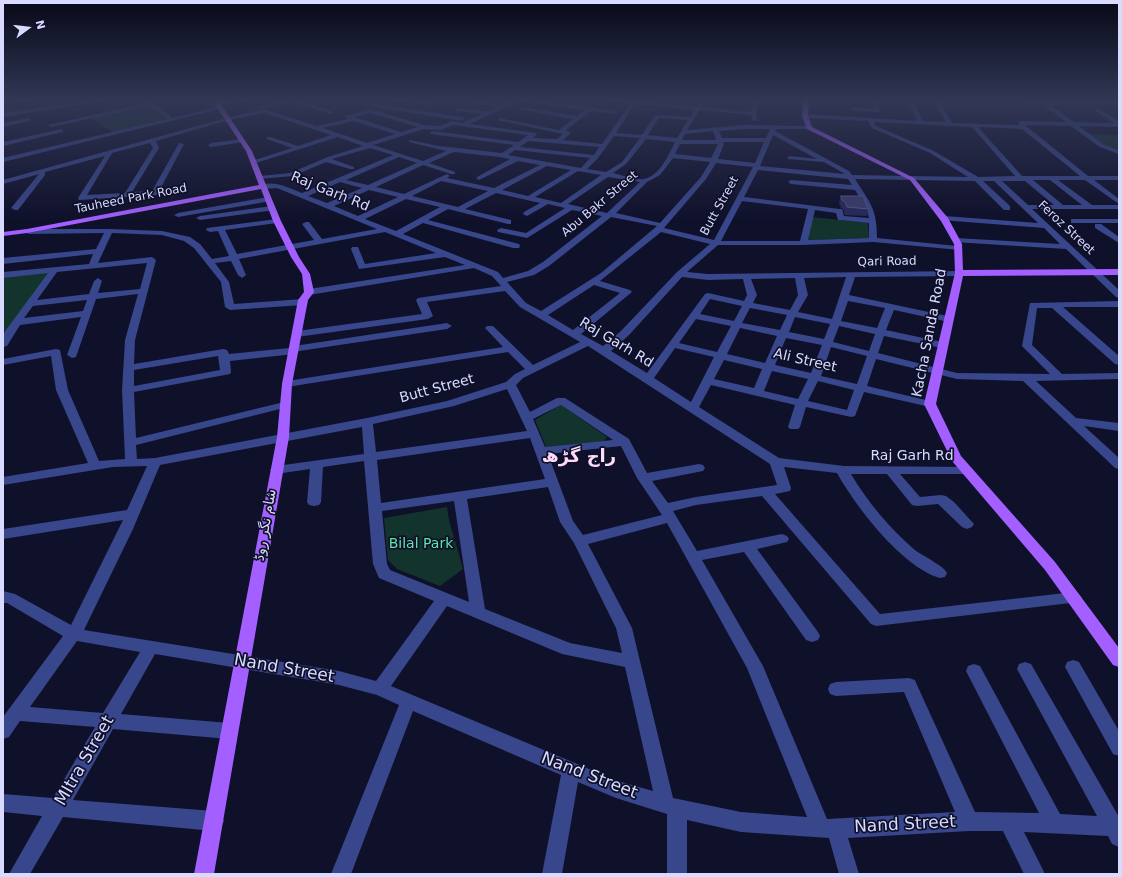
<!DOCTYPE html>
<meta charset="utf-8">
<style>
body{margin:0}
#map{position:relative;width:1122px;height:877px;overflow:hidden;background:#0f102a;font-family:"DejaVu Sans",sans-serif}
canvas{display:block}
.frame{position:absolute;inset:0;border:4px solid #d8dbff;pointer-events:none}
.north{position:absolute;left:8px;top:8px;width:40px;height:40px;-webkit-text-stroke:3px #0f102a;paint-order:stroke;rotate:75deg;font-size:11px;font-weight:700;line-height:16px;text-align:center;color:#d8dbff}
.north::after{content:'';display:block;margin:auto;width:14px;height:18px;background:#d8dbff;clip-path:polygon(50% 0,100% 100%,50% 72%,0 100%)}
</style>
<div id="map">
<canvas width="1122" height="877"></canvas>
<div class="frame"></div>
<div class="north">N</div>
</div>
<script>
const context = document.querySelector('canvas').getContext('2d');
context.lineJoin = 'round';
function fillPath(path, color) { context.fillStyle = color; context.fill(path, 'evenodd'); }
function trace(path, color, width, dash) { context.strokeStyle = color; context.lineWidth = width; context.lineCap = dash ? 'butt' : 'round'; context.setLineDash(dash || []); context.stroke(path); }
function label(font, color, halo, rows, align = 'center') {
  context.font = font + ' "DejaVu Sans",Vazirmatn,sans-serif'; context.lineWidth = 3.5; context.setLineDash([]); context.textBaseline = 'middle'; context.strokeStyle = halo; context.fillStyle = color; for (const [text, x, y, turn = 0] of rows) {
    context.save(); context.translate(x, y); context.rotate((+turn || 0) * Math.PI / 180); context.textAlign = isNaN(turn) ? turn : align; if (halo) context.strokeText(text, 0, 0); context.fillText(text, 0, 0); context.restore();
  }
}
const green = new Path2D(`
 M936 100H1027L1031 102H1018L1030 109 940 106Z
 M150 106 167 120 113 132 89 118Z
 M1089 134 1119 135V149L1107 147Z
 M812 217 868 223 869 238 807 240Z
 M55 269 3 345V276Z
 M561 405 607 437 604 441 546 447 535 420Z
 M447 507 449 520 463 569 440 586 397 569 388 560 384 518Z`);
const minor = new Path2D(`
 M3 100H31L28 102 3 104Z
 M95 100H109L3 117V113Z
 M143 100C154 100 163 111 172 118L221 106 224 108 3 162V158L167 119 150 106 51 127 48 125 147 103Z
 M235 100H249L218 106 215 104Z
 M284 100H298L334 112 331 114 292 102 259 109 256 107Z
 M331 100H338L332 104 329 102Z
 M394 100 430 101 437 100 431 105 397 102Z
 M470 100 504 104 514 100H521L470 124 536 133 537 134 533 138 557 139 563 134 497 120 500 118 559 130 573 119 518 109 521 107 577 116 585 110 525 102 522 100H537L617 111 618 112 615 114 591 111 566 130 571 133 563 140 602 144 630 104 607 100H634L697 107 701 100H707L702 107 751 112 753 100H759L756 114 757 121H753L751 115 700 110 687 130 744 125 809 126 811 127V129H776L775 131 849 171 852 175 968 177 930 153 872 128 868 121 805 118 802 116 805 114 917 121 907 100H913L923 121 946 122 933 100H939L952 123 1020 125 1018 123 1021 121 1066 122 1043 105 1017 103 1015 102V100L1044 101 1119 100V104L1050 105 1074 122 1114 123 1095 111 1094 110 1097 108 1119 121V127L1079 126 1104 145 1119 150V154L1100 147 1071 126 1025 125 1088 176H1119V180H1094L1119 199V204L1085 180H1058L1092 205H1119V209H1032L1119 290V298L1116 297 1066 249 953 242V238H956L1060 244 1044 228 941 220 940 218 944 216 1038 223 994 181H983L1010 206V210H1004L975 181 855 179C870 203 877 208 877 238L957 246 961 248 960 250 873 242 803 245H718L687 272 708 274 962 271 963 273 962 275 959 276 855 277 849 295 952 317 954 319 949 322 894 310 886 330 942 342 947 345 942 348 884 336 878 353 957 373 1050 374 1022 346 1030 303 1119 301V307H1063L1119 356V365L1115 364 1052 308H1037L1032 345 1062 374 1119 373V379L1036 381 1076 418 1119 423V431L1084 426 1119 458V469L1115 468 1023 381 957 379 876 359 867 386 934 402 936 404 934 406 930 407 864 392 855 416 851 417 806 407 800 427 798 429H790L788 427 795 405 711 385 699 407 779 458 844 466 971 467 973 470 971 473 967 474H900L920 497 941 495 946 496 954 502 974 524 972 527 967 529 962 527 938 504 917 506 912 505 887 474H851C867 501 890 529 915 550 923 556 944 566 947 573L945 577 940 578C902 567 856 507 837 473L784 467 791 488 790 491 775 494 880 614 1074 592 1079 594 1082 598 1079 602 876 626 871 624 762 496 696 505 673 511 697 551 782 534 787 536 789 539 787 542 757 549 818 632 820 636 818 640 812 642 806 640 744 552 702 560 763 666 827 819 955 812 904 692 836 696 830 694 828 689 830 684 836 682 909 678 915 680 917 685 975 812 1039 813 966 671 968 666 974 664 980 666 1060 814 1097 816 1017 669 1019 664 1025 662 1031 664 1119 817V847L1112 844 1108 836 1024 832 1045 874H1024L1003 831H969L848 838 859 874H839L829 838 741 832 687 820V874H667V814L616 798 578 782 562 874H542L561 775 413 711 351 874H331L399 705 377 695 339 685 155 654 121 714 229 723 235 725 238 731 235 737 229 739 113 729 73 800 214 811 221 814 224 821 221 828 214 831 63 817 30 874H9L42 816 3 812V794L53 798 95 727 20 721 9 737 3 739V717L63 636 7 603H3V591L15 594 71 625 123 520 3 539V529L127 510 147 466 113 467 3 485V477L88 463 56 390 51 356 3 365V359L56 349 60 350 68 390 99 461 125 459 122 390 125 340 138 294 96 299 76 357 72 358 67 355 81 317 20 325 7 346 3 347V335L6 330 48 273 3 278V272L89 264 93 254 3 264V258L96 249 104 233 29 234 23 231 27 229H109L162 231 190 237 200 244 212 259 229 256 218 231 210 232 206 230 207 228 277 219 281 221 277 223 225 230 237 254 314 240 302 224 306 222H309L322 239 377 229 277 188 262 189 258 187C270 178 290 188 302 193L393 155 370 148 332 159 354 167V169H350L326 162 293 176 258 179 257 178 260 176 290 173 328 157 363 146 338 137 256 163H252V161L292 148 267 139V137H271L298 146 331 135 264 113 229 120 156 141 159 148 132 192 152 191 179 143 184 144 157 195 79 200 78 198 105 156 45 172V175L18 210H15L11 208 39 174 3 184V180L226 118 264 109 317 126 348 119 345 117 346 116 370 109 424 125 440 126 452 121 462 123 482 114 457 111 455 110V108L488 111 498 107 472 103 470 102ZM635 104 695 110 690 117 655 115 642 135 616 133ZM370 113 418 127 401 132 354 117ZM659 118 688 120 677 138 648 135ZM354 121 395 134 367 143 323 128ZM874 122 972 127 1015 176 978 177 934 151 876 126ZM453 125 528 135 518 142 433 131 430 133 431 134 514 145 502 153 439 146 409 140V142L446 151 423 161 373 145 424 129 441 130ZM978 127 1022 129 1080 176H1022ZM744 129H770L766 138H722L719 131ZM713 131 716 140H682L685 134ZM773 135 817 159 790 156 787 158 788 159 824 162 845 174 760 166ZM614 136 640 138 622 162 606 172 587 169 598 158ZM646 139 675 142C669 154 660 176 644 179 637 180 621 175 613 173L626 164ZM528 141 599 147 594 155 520 147ZM723 142H764L755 163 718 159 724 144ZM150 143 153 148 125 193 87 195 112 153ZM680 144H718L711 158 675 154ZM515 150 590 158 581 168 508 155ZM454 152 499 157 510 159 477 177 476 178 479 180 518 161 540 165 494 188 447 178 450 176 447 174 404 194 376 187 423 165 451 174H455V172L429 163ZM399 157 417 163 368 185 346 180ZM673 158 710 162 701 177 660 223 616 213 647 182 660 175ZM716 163 753 167 714 240 664 228 706 179ZM547 166 571 170 528 196 502 190ZM758 170 848 179 852 185 791 180 788 182 791 184 855 190 866 208 869 218 844 216 842 209H839L744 197ZM578 171 601 175 561 203 535 197ZM608 177 640 182 607 213 568 204ZM1033 180H1050L1082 205H1063ZM441 181 488 191 458 207 412 196ZM1002 181H1025L1054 205H1028ZM340 182 362 188 327 203 308 196ZM369 190 398 197 358 216 334 206ZM496 193 540 203 524 212 523 214 527 216 548 204 565 208 526 233 501 228 497 230 498 232 527 238 572 210 602 216 543 262 528 271 503 278 498 272 403 234 423 223 513 248H519L520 246 519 244 428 220 448 209 508 224H511V220L465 209ZM406 199 440 207 396 231 365 219ZM742 201 808 209 800 241H721ZM815 210 836 213 838 220H841L869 223V238L808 240ZM611 217 657 226 601 273 541 311 526 303 507 282 534 275 549 266ZM385 232 436 253 365 264 358 247H352L351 249 359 269 445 257 465 265 309 289 304 292 306 294 309 295 474 268 492 276 501 286 418 298 416 300 422 314 297 331 293 332 292 334 293 336 297 337 428 319 433 316 427 302 505 291 520 307 580 342 533 365 493 326H487L485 328 487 330 503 347 287 381 282 384 287 387 508 352 525 369 515 374 506 382 447 401 367 418 155 458 137 459 136 445 288 407 290 405 288 403 284 402 136 438 134 392 230 374 231 372 230 361 294 354 299 351 447 329 452 326 447 323 294 346 289 348 229 354 227 350 223 349 134 364 135 340 156 260 152 257 98 263 112 233 162 235 184 241 194 248 221 282 225 307 230 310 303 305 308 302 303 299 234 304 229 282 215 263 231 261 238 275 242 278 246 275 239 259ZM661 232 710 244 677 272 621 331 603 346 581 334 632 292 630 290 600 281ZM147 263 140 289 98 293 102 281 98 278 94 281 89 294 37 300 57 272ZM682 277 708 280 743 279 747 295 744 301 708 293 705 294 647 373 611 351 629 335ZM846 277 832 319 798 312 808 295 804 278ZM795 278 798 295 790 310 753 303 757 295 751 279ZM594 285 620 293 573 330 548 315ZM710 299 742 306 734 321 700 314ZM87 300 83 311 24 318 33 306ZM848 301 885 308 877 328 841 321ZM750 308 787 315 780 330 742 323ZM795 317 830 324 824 339 789 332ZM696 319 731 326 717 352 679 343ZM839 326 875 334 869 351 833 342ZM740 328 777 336 765 363 727 354ZM786 338 822 345 811 373 775 365ZM588 346 770 464 777 485 696 497 668 503 652 481 703 471 705 468 703 465 699 464 647 473 629 439 565 398H557L530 412 516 385 523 378ZM831 347 867 356 857 384 821 376ZM675 348 714 357 691 402 654 378ZM218 356 220 370 134 386V370ZM724 360 762 369 754 388 714 379ZM772 371 808 379 798 399 764 391ZM818 381 854 390 847 410 808 401ZM507 389 527 431 376 452 373 424 454 406ZM561 405 613 440 545 447 533 419ZM362 427 364 454 276 466 272 467 270 470 272 473 276 474 310 469 307 502 309 505 314 506 319 505 321 502 323 467 364 461 373 564 379 578 434 601 376 681 339 671 84 630 133 529 160 465ZM530 438 545 479 381 503 377 460ZM621 446 637 478 662 515 583 535 573 521 548 454ZM548 487 560 522 574 543 616 628 622 653 570 643 485 609 467 499ZM454 501 469 602 390 570 387 564 382 511ZM667 523 747 668 807 817 741 812 673 798 632 628 588 544ZM447 606 562 654 625 667 653 791 618 781 391 686ZM77 641 140 652 103 713 30 707Z
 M871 100H877L880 112 854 111 851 109 854 107 874 109Z
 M371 103 462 117 465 119 462 121 369 106 368 105Z
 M28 118 31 120 30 121 3 127V123Z
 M61 129 63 130V132L3 146V142Z
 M242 139 244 140V142L211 147 208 145 211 143Z
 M268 197 272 199 271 201 178 217 174 215 178 213Z
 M272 206H275V210L200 220 196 218 200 216Z
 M1071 219H1119V223H1071Z
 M1095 224H1101L1119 237V243L1095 228Z
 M1073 660 1079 662 1119 731V756L1113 754 1065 667 1067 662Z`);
const major = new Path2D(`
 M212 100H218L252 151 281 221 299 257 310 274 314 292 308 300 292 384 289 437 214 874H194L277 437 282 384 298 300 304 292 302 274 291 257 273 221 261 189 27 233 3 236V232L27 229 259 185 246 151Z
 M803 100H809L808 116 812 127 914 178 948 218 962 244 963 270 1119 269V275L963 276 936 404 961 456 1055 562 1119 648V667L1113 665 1045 570 952 461 924 404 955 273 954 244 941 221 910 180 807 129 802 116Z`);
const wall = new Path2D(`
 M841 196 868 209 867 216 845 215 843 209 841 208 839 203Z`);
const building = new Path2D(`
 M841 196H863L868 209 847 207 845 202 842 200Z`);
const farStreetnames = [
 ["Tauheed Park Road",131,199,-11],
 ["Abu Bakr Street",600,204,-40],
 ["Butt Street",720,206,-61],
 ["Feroz Street",1066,228,43],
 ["Qari Road",887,262,-1]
];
const streetNames = [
 ["Raj Garh Rd",330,192,22],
 ["Kacha Sanda Road",930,333,-79],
 ["Raj Garh Rd",616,343,31],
 ["Ali Street",805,361,13],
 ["Butt Street",437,389,-15],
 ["Raj Garh Rd",912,456],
 ["شام نگر روڈ",266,525,-80]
];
const parkNames = [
 ["Bilal Park",421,544]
];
const nearStreetnames = [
 ["Nand Street",284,669,10],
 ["MItra Street",85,761,-60],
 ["Nand Street",589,776,21],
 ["Nand Street",905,825,-3]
];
const districtNames = [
 ["راج گڑھ",579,457]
];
fillPath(green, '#12342c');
fillPath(minor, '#38468b');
fillPath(major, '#a35fff');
fillPath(wall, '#272859');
fillPath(building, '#3a3b6a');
trace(building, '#535482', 1);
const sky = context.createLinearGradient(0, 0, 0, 223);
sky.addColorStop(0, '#080917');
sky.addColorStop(0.45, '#313755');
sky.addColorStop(1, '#31375500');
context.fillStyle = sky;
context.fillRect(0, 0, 1122, 223);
label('12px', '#d8dbff', '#0f102a', farStreetnames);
label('14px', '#d8dbff', '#0f102a', streetNames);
label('14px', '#5de6a8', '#0f102a', parkNames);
label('17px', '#d8dbff', '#0f102a', nearStreetnames);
label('bold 18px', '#ffdaf9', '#0f102a', districtNames);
</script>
